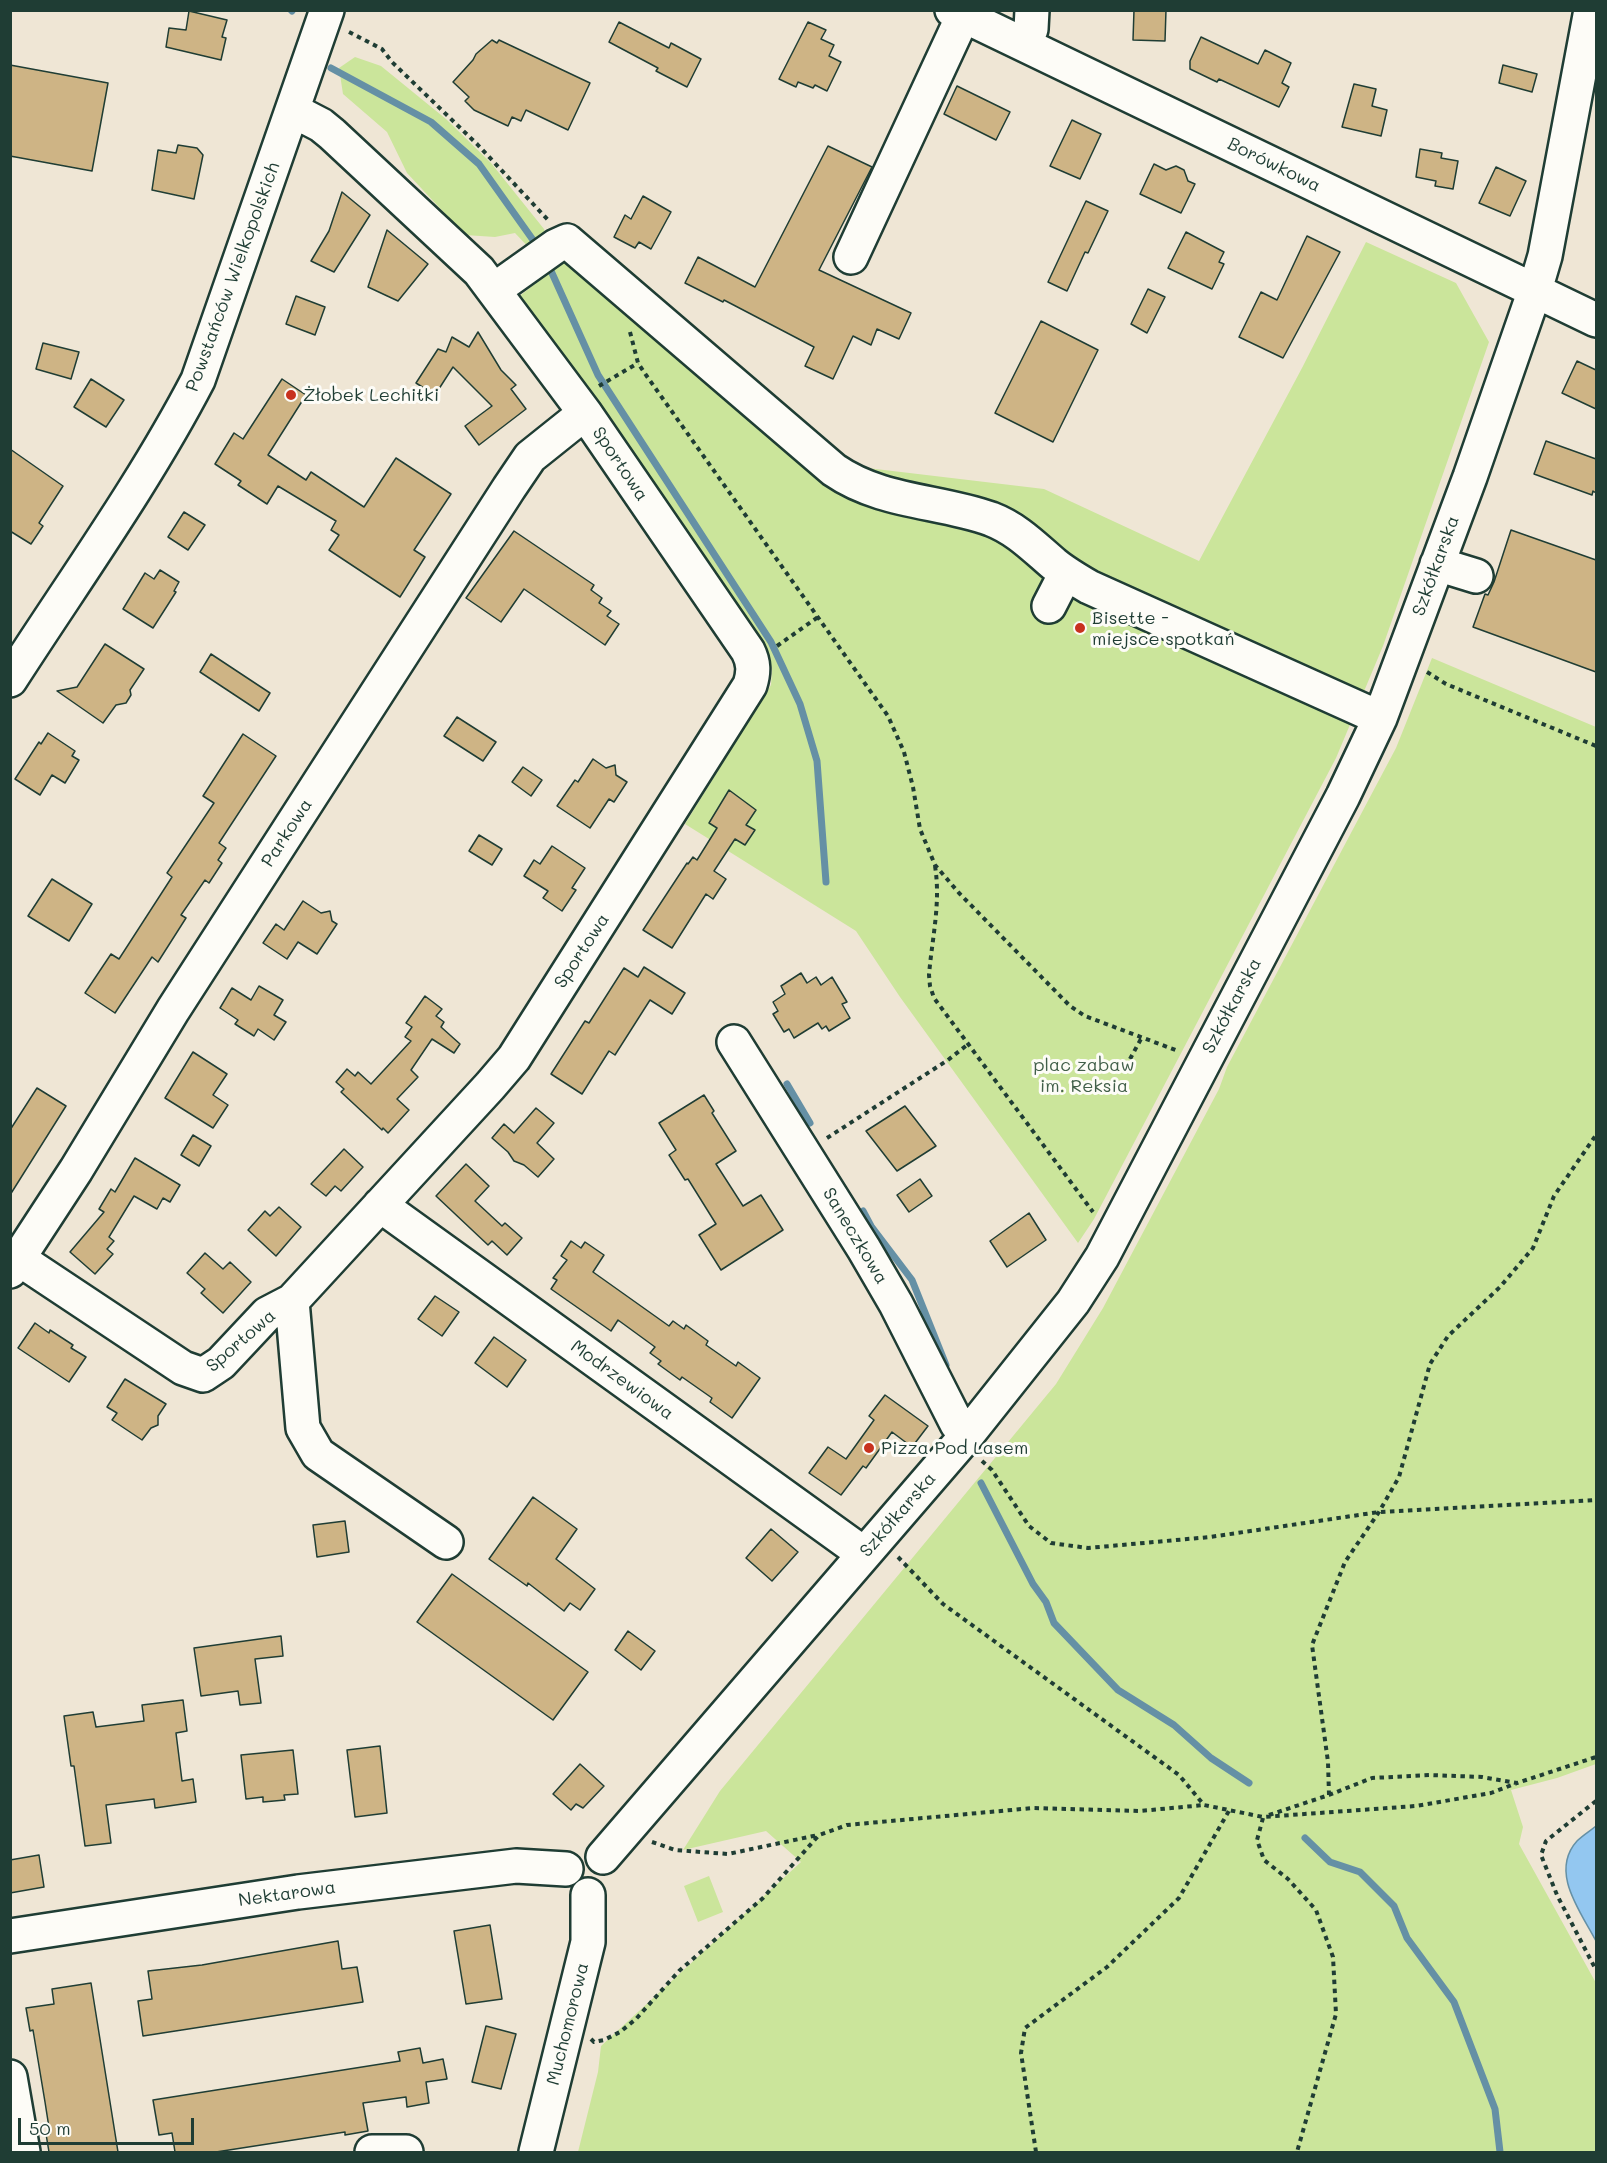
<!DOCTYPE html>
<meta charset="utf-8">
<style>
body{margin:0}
#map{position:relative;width:1607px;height:2163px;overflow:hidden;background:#efe6d5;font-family:Mali,sans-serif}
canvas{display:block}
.frame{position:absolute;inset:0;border:12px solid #1f3d34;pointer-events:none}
.scale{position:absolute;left:18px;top:2118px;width:176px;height:27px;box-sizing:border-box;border:3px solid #1f3d34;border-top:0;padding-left:8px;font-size:18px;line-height:21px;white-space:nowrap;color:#1f3d34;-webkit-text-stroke:4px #fdfcf7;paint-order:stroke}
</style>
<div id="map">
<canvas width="1607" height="2163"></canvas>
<div class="frame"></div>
<div class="scale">50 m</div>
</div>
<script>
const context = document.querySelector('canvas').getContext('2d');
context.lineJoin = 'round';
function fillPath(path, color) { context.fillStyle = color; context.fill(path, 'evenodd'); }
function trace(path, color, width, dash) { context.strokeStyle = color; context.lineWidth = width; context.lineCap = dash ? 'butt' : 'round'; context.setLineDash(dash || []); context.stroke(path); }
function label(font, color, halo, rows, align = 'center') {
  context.font = font + ' Mali,sans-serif'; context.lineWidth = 6; context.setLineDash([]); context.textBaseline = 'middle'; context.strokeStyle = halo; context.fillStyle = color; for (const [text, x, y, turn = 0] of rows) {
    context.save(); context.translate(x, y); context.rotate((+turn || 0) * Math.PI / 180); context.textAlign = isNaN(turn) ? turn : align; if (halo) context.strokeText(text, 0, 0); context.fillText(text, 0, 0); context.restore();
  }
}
const green = new Path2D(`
 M355 57 381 66 446 119 491 163 544 229 547 241 533 252 515 233 495 237 465 235 407 173 387 132 343 94 339 68Z
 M590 236 859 467 1044 489 1199 561 1302 368 1366 242 1456 283 1489 342 1383 646 1336 758 1094 1219 1078 1243 900 997 856 931 685 824 771 685 772 668 765 649 517 298 540 280 537 271 573 254Z
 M1432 658 1596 727V1764L1557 1778 1511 1790 1523 1827 1519 1844 1596 1983V2152H578L598 2072 601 2046 801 1862 766 1831 683 1850 720 1791 1056 1384 1103 1308 1219 1089 1227 1067 1396 748Z
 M709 1876 723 1912 698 1922 684 1886Z`);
const water = new Path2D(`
 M1596 1826V1941C1581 1912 1549 1872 1577 1841 1583 1835 1590 1831 1596 1826Z`);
const stream = new Path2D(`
 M291 10 292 11
 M331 68 431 122 479 164 538 247
 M547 262 598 375 771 642 800 704 817 761 826 882
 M787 1084 810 1123
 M863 1211 871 1226 912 1280 946 1365
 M981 1483 1033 1584 1046 1602 1054 1623 1118 1690 1174 1725 1211 1758 1249 1783
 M1305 1838 1330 1862 1360 1872 1394 1906 1407 1938 1454 2002 1495 2109 1500 2152`);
const building = new Path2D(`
 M1134 10H1166L1165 41 1133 40Z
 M189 11 227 20 222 37 226 38 221 60 166 47 169 28 186 30Z
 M619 22 669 48 671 43 701 59 687 87 656 71 658 68 609 42Z
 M808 22 826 30 821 39 834 45 829 56 841 62 827 91 815 85 813 88 798 82 796 87 779 79Z
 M1201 37 1258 64 1265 50 1291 63 1282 83 1289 87 1279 107 1219 79 1217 82 1190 69V61Z
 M492 40 497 43 499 40 590 83 568 130 526 110 521 121 512 117 508 126 474 110 465 101 469 97 453 82 473 60 476 54Z
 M10 65 108 83 92 171 10 156Z
 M1503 65 1537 74 1532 92 1499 83Z
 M1354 84 1376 89 1372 106 1387 110 1381 136 1342 127Z
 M957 86 1010 112 996 140 944 114Z
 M1072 120 1101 134 1080 179 1050 166Z
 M178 145 197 148 203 155 194 199 152 190 158 150 176 153Z
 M828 146 872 167 819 270 911 313 899 339 877 329 871 345 853 336 833 379 805 366 814 347 724 300 723 302 685 283 698 257 755 287Z
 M1420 149 1442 153 1441 158 1458 161 1453 189 1435 186 1436 181 1416 177Z
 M1154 164 1166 170 1176 166 1184 170 1188 181 1195 184 1181 213 1140 194Z
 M1496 167 1526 181 1510 216 1479 203Z
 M342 192 370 215 334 272 311 261 329 231Z
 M643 196 671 212 651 249 639 242 635 248 614 237 625 215 631 219Z
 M1086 201 1108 211 1088 253 1085 252 1067 291 1048 282Z
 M387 230 428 264 398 301 368 287Z
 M1186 232 1224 252 1219 262 1224 264 1212 289 1168 268Z
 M1307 236 1340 252 1283 358 1239 337 1261 292 1277 300Z
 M1148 289 1165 297 1147 333 1131 324Z
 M296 296 325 307 315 335 286 324Z
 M1041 321 1098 350 1053 442 995 413Z
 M478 332 501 370 516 385 511 389 526 409 479 445 465 426 492 406 453 367 435 395 416 383 438 349 446 352 452 337 469 347Z
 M43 343 79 352 71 379 36 369Z
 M1577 361 1596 370V409L1562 393Z
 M91 379 124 400 106 427 74 407Z
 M282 379 306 395 268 455 306 480 311 472 364 507 396 458 451 494 414 550 425 557 400 597 329 550 339 535 331 530 336 521 278 486 267 504 238 485 241 481 215 464 234 433 243 439Z
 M1546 441 1596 459V493L1593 491 1592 495 1534 474Z
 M10 449 63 486 39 523 43 526 31 544 10 531Z
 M184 512 205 525 188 550 168 537Z
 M1511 530 1596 560V672L1473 627 1485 594 1488 595 1494 582Z
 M514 531 594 585 591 590 602 598 599 603 611 611 607 616 619 624 605 645 524 589 501 622 466 598Z
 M160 570 179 582 174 591 176 592 153 628 123 609 145 573 154 579Z
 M105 644 144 669 130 690 131 695 126 703 116 705 103 723 57 691 77 687Z
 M211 654 270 693 259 711 200 672Z
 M457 717 496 742 483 761 444 736Z
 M48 733 75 751 72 756 79 760 65 783 52 775 40 795 15 779 39 742 41 744Z
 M243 734 276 756 219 843 226 848 218 860 222 863 209 883 205 880 181 915 186 918 158 962 152 957 115 1013 85 993 111 954 119 959 172 877 167 873 214 803 203 796Z
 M593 759 606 768 615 765 616 775 627 782 614 802 609 799 590 828 557 806 575 780 578 782Z
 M523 767 542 780 531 796 512 782Z
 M729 790 756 810 746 825 755 830 745 845 735 839 714 871 726 879 713 899 706 894 672 948 643 930 687 863 688 864 693 857 697 860 717 828 709 823Z
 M479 835 502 849 492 865 469 851Z
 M552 846 585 868 572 888 576 890 562 911 543 898 548 891 524 876 534 860 540 864Z
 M52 879 92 904 69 941 28 916Z
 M303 901 321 913 330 911 332 921 337 924 317 954 298 942 287 959 263 943 276 924 284 930Z
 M644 967 685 993 672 1014 650 1000 615 1055 609 1051 582 1094 551 1074 585 1021 589 1023 624 968 638 977Z
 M801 973 807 983 816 977 821 985 832 977 847 1002 842 1004 850 1018 829 1031 826 1026 822 1029 818 1023 794 1038 789 1029 784 1032 773 1014 778 1011 773 1002 785 994 781 986Z
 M259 986 283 1000 274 1015 286 1022 274 1040 258 1029 254 1036 235 1024 238 1020 220 1008 232 988 251 1000Z
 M425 996 442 1009 436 1016 444 1022 441 1027 460 1044 454 1053 432 1039 411 1070 418 1077 397 1099 409 1110 388 1133 383 1128 382 1130 341 1092 344 1089 336 1082 347 1069 355 1076 358 1072 371 1084 411 1041 405 1037 412 1027 406 1023Z
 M193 1052 227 1074 213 1095 228 1105 213 1128 165 1098Z
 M37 1088 66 1106 10 1195V1130Z
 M704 1095 714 1111 712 1113 736 1151 716 1164 743 1206 761 1195 783 1230 721 1270 699 1235 716 1224 688 1179 685 1180 669 1155 676 1150 659 1123Z
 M905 1106 936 1146 897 1171 866 1131Z
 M536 1108 554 1123 537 1143 554 1159 538 1177 524 1165 514 1161 508 1152 492 1138 504 1124 514 1133Z
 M193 1135 211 1146 199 1166 181 1155Z
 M344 1149 363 1167 341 1191 335 1186 326 1196 311 1184Z
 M135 1158 180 1185 170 1202 163 1198 157 1209 134 1196 109 1237 114 1241 107 1249 113 1254 95 1274 70 1252 104 1212 99 1209 111 1189 115 1192Z
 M466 1164 489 1186 475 1201 502 1226 505 1223 522 1238 507 1255 492 1241 488 1245 436 1196Z
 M920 1179 932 1196 909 1212 897 1195Z
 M279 1207 301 1227 276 1256 248 1230 265 1211 270 1216Z
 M1029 1213 1046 1240 1007 1267 990 1241Z
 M571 1241 581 1248 585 1242 604 1255 593 1272 669 1326 673 1321 684 1329 686 1325 708 1341 706 1345 736 1366 738 1362 760 1378 732 1418 710 1402 712 1398 682 1377 680 1380 658 1364 661 1361 650 1353 655 1347 618 1320 611 1331 551 1289 557 1280 553 1278 567 1260 561 1256Z
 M205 1253 223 1269 230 1262 251 1282 223 1313 201 1293 205 1289 187 1273Z
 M435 1296 459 1312 442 1336 418 1319Z
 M35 1323 49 1333 50 1330 73 1345 71 1348 86 1357 69 1382 18 1348Z
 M494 1337 526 1360 507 1387 475 1363Z
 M125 1379 166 1404 158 1416V1425L151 1428 142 1440 112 1420 117 1413 107 1407Z
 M885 1395 928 1426 912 1447 892 1432 866 1468 863 1466 841 1495 809 1473 828 1447 846 1459 874 1420 869 1416Z
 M533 1497 577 1529 556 1559 595 1589 580 1610 570 1603 564 1611 528 1583 527 1586 489 1559Z
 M345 1521 349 1552 317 1557 313 1525Z
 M771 1529 798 1552 772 1581 746 1558Z
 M452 1574 588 1672 553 1720 417 1622Z
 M628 1631 655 1651 641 1670 615 1650Z
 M281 1636 283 1656 255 1659 261 1703 240 1705 238 1691 201 1696 194 1648Z
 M183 1700 187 1731 176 1733 182 1781 193 1779 196 1802 155 1808 154 1799 106 1805 111 1843 85 1846 74 1766H71L64 1716 93 1712 96 1727 144 1721 142 1705Z
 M380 1746 387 1813 355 1817 347 1750Z
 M293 1750 298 1794 284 1795 285 1800 263 1802V1797L246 1799 241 1755Z
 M580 1764 604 1786 583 1808 576 1804 571 1810 553 1794Z
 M39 1855 44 1887 10 1893V1860Z
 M490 1925 502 1999 466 2004 454 1931Z
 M338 1941 342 1969 357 1967 363 2002 143 2036 138 2001 152 1999 148 1971 202 1965Z
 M91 1983 118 2152H49L46 2134H50L45 2102 33 2030 30 2031 26 2008 54 2004 52 1989Z
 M486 2026 516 2034 501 2089 472 2082Z
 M420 2048 423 2063 443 2059 447 2079 426 2082 429 2103 407 2107 406 2097 363 2103 368 2131 345 2135V2132L216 2152H175L172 2133 159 2135 153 2100 400 2061 398 2052Z`);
const path = new Path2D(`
 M349 32 382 49 392 62 477 144 549 221
 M630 332 638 363 646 375 888 716 904 752 913 787 920 829 935 865 959 893 1070 1006 1085 1016 1178 1051
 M599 386 638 363
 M777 646 818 617
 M1427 672 1446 684 1596 746
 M935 866C941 903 932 938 929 975L930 986 934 998 1093 1212
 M1130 1059 1142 1037
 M827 1138 948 1060 967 1045
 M982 1461 992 1470 1029 1526 1051 1543 1088 1548 1210 1537 1379 1512 1596 1500
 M898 1557 943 1604 1179 1775 1204 1805 1263 1817 1416 1806 1491 1793 1517 1783
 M1329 1795 1328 1762 1312 1645 1345 1562 1379 1512 1399 1477 1430 1364 1448 1336 1500 1287 1533 1248 1554 1196 1596 1135
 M1596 1801 1546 1841 1541 1855 1557 1895 1596 1970
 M1269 1815 1329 1795 1372 1778 1430 1775 1482 1777 1517 1783 1596 1757
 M1263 1818 1257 1840 1264 1860 1288 1879 1316 1910 1333 1957 1336 2014 1297 2152
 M652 1842 675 1850 728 1854 818 1835
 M591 2039 594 2042 604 2040 620 2032 636 2019 679 1971 763 1898 819 1835 847 1825 1033 1808 1140 1811 1204 1805
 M1036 2152 1021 2053 1025 2028 1107 1967 1179 1898 1230 1809`);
const minor = new Path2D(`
 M952 10 1596 320
 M1025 45 1031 29 1032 10
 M851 257 963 16
 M494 290 556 246 567 241 834 470C882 503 938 500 991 519 1017 529 1034 547 1054 564 1065 573 1077 580 1089 587L1380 718
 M1437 564 1476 576
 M1049 606 1066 573
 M10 680C73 582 145 482 198 380L327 10
 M734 1042 864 1249 896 1304 957 1424 968 1434
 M380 1205 864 1554
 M19 1259 183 1368 203 1375 221 1363 267 1314 292 1301 490 1086 514 1058 750 685C754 672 754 663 748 651L585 413 479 271 332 134 321 125 294 111
 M10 1271 76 1170 173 1010 509 488 530 457 585 413
 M292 1301 303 1428 318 1454 446 1542
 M603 1857 968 1434 1073 1302 1102 1257 1343 796 1380 718 1470 477 1535 290 1545 256 1591 10
 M10 1936 298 1892 516 1866 566 1869
 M10 2077 23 2152
 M372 2152H406
 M536 2152 588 1942V1895`);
const markers = [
 [291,395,6,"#c8321e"],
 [1080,628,6,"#c8321e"],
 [869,1448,6,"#c8321e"]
];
const streetNames = [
 ["Borówkowa",1274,165,26],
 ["Powstańców Wielkopolskich",233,277,-70],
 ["Sportowa",620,464,56],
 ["Szkółkarska",1436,566,-70],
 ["Parkowa",287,833,-57],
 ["Sportowa",582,951,-57],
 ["Szkółkarska",1232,1006,-62],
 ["Saneczkowa",855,1236,59],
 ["Sportowa",241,1341,-41],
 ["Modrzewiowa",622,1380,36],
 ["Szkółkarska",898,1515,-49],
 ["Nektarowa",287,1894,-8],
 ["Muchomorowa",568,2024,-76]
];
const poiNames = [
 ["Żłobek Lechitki",303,395],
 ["Bisette -",1092,618],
 ["miejsce spotkań",1092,639],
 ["Pizza Pod Lasem",881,1448]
];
const parkNames = [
 ["plac zabaw",1084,1065],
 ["im. Reksia",1084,1086]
];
fillPath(green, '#cbe59b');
fillPath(water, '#93c7f0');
trace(water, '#6590a5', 1.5);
trace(stream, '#6590a5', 7);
fillPath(building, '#ceb485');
trace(building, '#1f3d34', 1.5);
trace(minor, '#1f3d34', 38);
trace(path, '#1f3d34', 4, [4.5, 4.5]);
trace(minor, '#fdfcf7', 33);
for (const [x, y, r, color] of markers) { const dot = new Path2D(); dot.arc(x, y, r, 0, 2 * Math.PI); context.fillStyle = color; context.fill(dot); trace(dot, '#fdfcf7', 2); }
label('18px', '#1f3d34', '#fdfcf7', streetNames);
label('18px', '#1f3d34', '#fdfcf7', poiNames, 'left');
label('18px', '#415f49', '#fdfcf7', parkNames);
</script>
